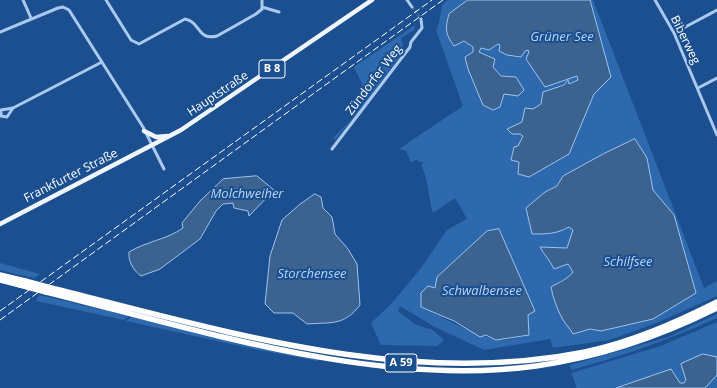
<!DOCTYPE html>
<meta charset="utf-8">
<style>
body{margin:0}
canvas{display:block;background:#1b4f8f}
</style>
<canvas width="717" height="388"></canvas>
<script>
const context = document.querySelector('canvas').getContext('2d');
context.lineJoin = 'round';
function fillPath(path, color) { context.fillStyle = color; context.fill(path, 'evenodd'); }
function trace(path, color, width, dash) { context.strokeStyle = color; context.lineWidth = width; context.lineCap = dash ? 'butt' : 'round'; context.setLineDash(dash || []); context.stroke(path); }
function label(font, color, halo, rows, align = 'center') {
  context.font = font + ' "Open Sans",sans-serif'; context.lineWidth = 4; context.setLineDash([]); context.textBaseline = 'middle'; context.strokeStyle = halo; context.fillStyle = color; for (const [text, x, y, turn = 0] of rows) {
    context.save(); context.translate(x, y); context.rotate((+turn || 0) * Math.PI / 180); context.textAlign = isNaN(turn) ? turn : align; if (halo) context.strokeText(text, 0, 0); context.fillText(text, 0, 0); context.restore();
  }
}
const green = new Path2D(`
 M448 0H468L449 14 464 41 473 47 483 105 493 110 500 107 504 94 518 96 516 77 502 76 493 67 490 56 479 52 481 48H492L498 44 500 45 499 51C511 57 516 53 528 50L577 76 578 80 569 84V80L564 84 543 92 541 104 523 115 522 122 509 128 523 136 518 146 569 154 594 94 611 77 590 0H593L704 288 717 281V296L654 324 609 340 553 348 550 339 484 350 433 326 400 306 398 311 416 325 433 330 444 340 437 346 381 345 371 323 392 303 421 268 447 230 467 219 455 198 433 213C428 197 429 181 421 165L424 163 416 160 411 162 406 151 399 149 463 106 436 30 439 23 442 5ZM610 152 647 158 653 190 674 215 653 319 601 331 590 329 573 334 569 325 563 320 553 296 560 281 567 279 573 273 568 264 554 269 550 260 540 247 567 248 574 230 569 227 562 231 545 192 557 186 563 176 603 154ZM487 231 535 311 528 315 529 335C520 337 504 342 495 339 469 333 445 318 421 307L428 286 435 289 437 277Z
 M415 25 414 30 401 38 404 50 370 96 369 99 335 140 333 138 351 120 368 97 354 67Z
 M0 263 40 274 34 278 0 270Z
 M39 295 129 316 124 320 36 301Z
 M717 314V318L712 320C666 341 620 357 571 370L570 365 668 337Z
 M131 317 260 347 319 359 318 361 258 350 126 321Z
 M717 322V388H577L571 373 661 346Z`);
const water = new Path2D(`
 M468 0H590L611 77 594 94 569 154 529 177 518 174 519 162 511 160 514 147 518 146 523 136 520 134H512L507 129 522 122 525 108 533 109 541 104 543 92 564 85 568 80 569 84 578 80 577 76 545 87 526 59 529 52 528 50 525 51 521 57 507 55 499 51 500 45 498 44 489 50 481 48 479 52 481 53 495 59 493 67 501 76 516 77 524 90 518 96 504 94 500 107 493 110 483 105 468 69 465 57 473 52V47L464 41 454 46C445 34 445 28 449 14Z
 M635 139 647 158 653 190 674 215 696 293 653 319 601 331 590 329 573 334C570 328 565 324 562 318 557 309 553 298 551 287 559 282 567 280 573 272L568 264 554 269C550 260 544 255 540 247L567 248 573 230 569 227C557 234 546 234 532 234L526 208 545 192 557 186 563 176 603 154Z
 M257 176 274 190 249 216 248 211 234 208 233 203 223 204 216 211 200 239 160 269 141 276C133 270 128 261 129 252 147 241 166 240 183 228L182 223 200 201 223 179Z
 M315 194 321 197 323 208 332 217 335 234 348 249 357 264 360 305C344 326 332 322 307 324L293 313H274L265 304 270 256 282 220 299 205Z
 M499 229 535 311 528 315 529 335 496 340 486 335 480 337 454 321 421 307V293L428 286 435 288 437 277 487 231Z
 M703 354 717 357V375L705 388H616L671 369 680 383H684L686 380 681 364Z`);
const minorTunnel = new Path2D(`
 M412 7 421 19`);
const minor = new Path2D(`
 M23 0 31 18
 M106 0 131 40 139 44 185 19C201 22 197 41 217 36L256 14 262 9V0
 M407 0 412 7
 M655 0 674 33 717 135
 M262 7 279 12
 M0 32 58 8 63 7 69 10 143 127 164 169
 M674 33 717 10
 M698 88 717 78
 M13 108 7 117 1 116V110L13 108 102 62
 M332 149 410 47 411 42 422 28 421 19`);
const primary = new Path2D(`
 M144 131 156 137 168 136
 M0 224 181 130 372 0`);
const motorway = new Path2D(`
 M0 275 25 281
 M0 280 20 285
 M51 288C225 331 406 388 585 352 632 342 675 323 717 302
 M46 292C199 330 378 388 536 366 600 357 659 337 717 308`);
const rail = new Path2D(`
 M0 311 432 0
 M0 320 443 0`);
const motorwayBridge = new Path2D(`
 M25 281 51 288
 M20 285 46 292`);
const shields = [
 [272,69,26],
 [401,363,32]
];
const shieldNames = [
 ["B 8",272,69],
 ["A 59",401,363]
];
const streetNames = [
 ["Biberweg",685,40,64],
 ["Zündorfer Weg",374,80,-53],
 ["Hauptstraße",218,94,-34],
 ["Frankfurter Straße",71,176,-27]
];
const waterNames = [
 ["Grüner See",562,37],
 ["Molchweiher",247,194],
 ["Schilfsee",628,262],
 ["Storchensee",312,274],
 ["Schwalbensee",482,291]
];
fillPath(green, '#2e69ad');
fillPath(water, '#3c6290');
trace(water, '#9cc4f0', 1);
trace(minorTunnel, '#3d69a0', 3, [3, 1.5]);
trace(minor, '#a9c9ee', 3);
trace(primary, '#f0f6ff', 4.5);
trace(motorway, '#fff', 5.5);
trace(rail, '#fff', 1, [7, 3]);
trace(motorwayBridge, '#fff', 5.5);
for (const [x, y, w] of shields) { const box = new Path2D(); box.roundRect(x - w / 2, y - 9, w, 18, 3); context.fillStyle = '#1b4f8f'; context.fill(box); trace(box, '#fff', 1); }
label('bold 11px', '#fff', null, shieldNames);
label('12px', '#fff', '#1b4f8f', streetNames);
label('italic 13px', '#b5d3f5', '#1b4f8f', waterNames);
</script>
